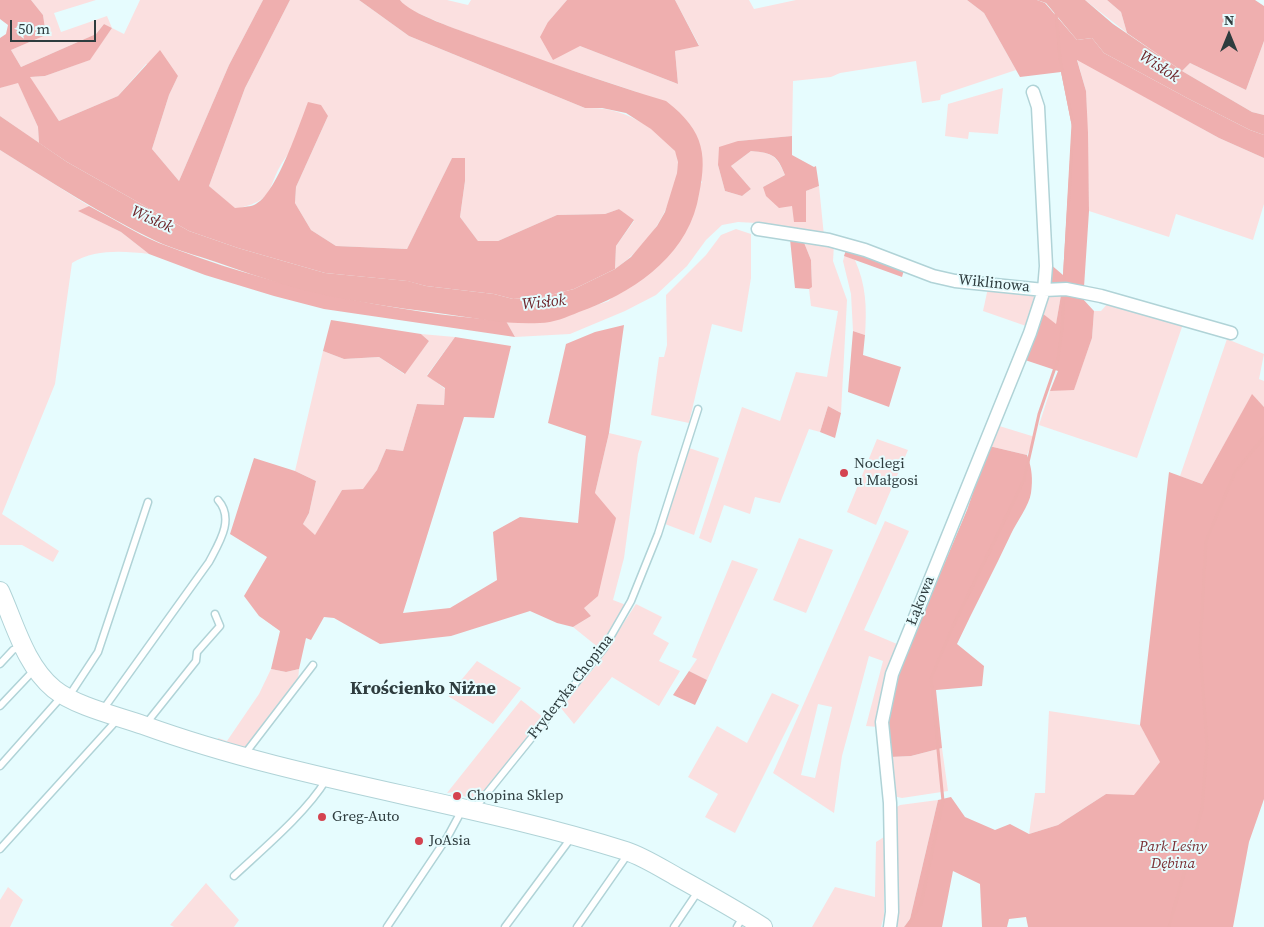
<!DOCTYPE html>
<meta charset="utf-8">
<style>
body{margin:0}
#map{position:relative;width:1264px;height:927px;overflow:hidden;background:#e6fcfe;font-family:"Source Serif 4",serif}
canvas{display:block}
.north{position:absolute;left:1204px;top:10px;width:50px;height:50px;-webkit-text-stroke:4px #e6fcfe;paint-order:stroke;rotate:0deg;font-size:14px;font-weight:700;line-height:20px;text-align:center;color:#2e3c3e}
.north::after{content:'';display:block;margin:auto;width:18px;height:22px;background:#2e3c3e;clip-path:polygon(50% 0,100% 100%,50% 72%,0 100%)}
.scale{position:absolute;left:10px;top:20px;width:86px;height:22px;box-sizing:border-box;border:2px solid #2e3c3e;border-top:0;padding-left:6px;font-size:15px;line-height:18px;white-space:nowrap;color:#2e3c3e;-webkit-text-stroke:4px #e6fcfe;paint-order:stroke}
</style>
<div id="map">
<canvas width="1264" height="927"></canvas>
<div class="north">N</div>
<div class="scale">50 m</div>
</div>
<script>
const context = document.querySelector('canvas').getContext('2d');
context.lineJoin = 'round';
function fillPath(path, color) { context.fillStyle = color; context.fill(path, 'evenodd'); }
function trace(path, color, width, dash) { context.strokeStyle = color; context.lineWidth = width; context.lineCap = dash ? 'butt' : 'round'; context.setLineDash(dash || []); context.stroke(path); }
function label(font, color, halo, rows, align = 'center') {
  context.font = font + ' "Source Serif 4",serif'; context.lineWidth = 4; context.setLineDash([]); context.textBaseline = 'middle'; context.strokeStyle = halo; context.fillStyle = color; for (const [text, x, y, turn = 0] of rows) {
    context.save(); context.translate(x, y); context.rotate((+turn || 0) * Math.PI / 180); context.textAlign = isNaN(turn) ? turn : align; if (halo) context.strokeText(text, 0, 0); context.fillText(text, 0, 0); context.restore();
  }
}
const green = new Path2D(`
 M31 0H96L54 13 61 32 107 16 112 28 124 34 140 0H263L229 65 179 181 152 149 169 95 178 76 146 64 118 96 59 121 29 77 45 76 89 60 112 28 104 24 96 34 21 67 11 50 46 35 43 15Z
 M290 0H359L409 36 585 108C609 107 626 113 646 125 655 131 672 142 676 153 680 163 677 173 675 183 666 219 645 248 615 269L616 246 634 221 619 209 605 214 557 215 498 241H478L460 217 465 181V158H452L407 249 336 246 311 230 295 203 296 187 328 116C315 130 298 142 286 157 265 186 279 200 235 209L209 186 245 88Z
 M400 0H447L468 5 471 0H567L548 22 580 46 678 84 675 51 699 45 675 0H749L754 9 796 0H967L984 13 1016 70 941 95 940 100 922 103 916 61 840 73 831 77 793 81 792 136 738 141 718 165 725 191 742 196 751 189 731 166 751 151C773 153 776 155 785 175L763 187 792 205 806 222V191L819 186 824 236 756 223 738 222 722 225 706 240 687 266 656 295 625 311 570 334 515 337 506 321 541 323 609 301 702 182 637 92 534 58 450 27 406 8Z
 M1085 0H1107L1121 12 1127 33Z
 M1264 41V115L1252 112 1182 71 1190 63 1246 90Z
 M1077 59 1219 138 1264 158V204L1253 240 1176 214 1169 237 1089 211 1086 91Z
 M18 82 38 127 39 143 0 116V88Z
 M1003 88 998 134 969 132 968 139 945 136 948 104Z
 M0 150 89 206 79 211 121 232 149 254C123 251 95 249 72 263L55 384 2 514 59 551 53 562 22 545H0Z
 M736 229 751 234V278L742 332 712 324 689 423 651 415 659 357H664L667 345 666 295 706 255 721 235Z
 M803 240 834 245 833 261 847 300 841 413 828 406 820 432 809 429 780 503 755 497 750 514 724 505 711 543 699 538 742 407 780 421 796 372 827 377 838 311 811 306 809 289 812 286 811 260Z
 M846 250 845 256 855 260C866 285 867 307 865 335L853 331 851 294 843 261Z
 M988 288 1030 291 1035 299 1026 326 983 311Z
 M1051 294 1061 295 1056 325 1042 313 1046 297Z
 M1109 302 1183 324 1137 458 1039 425 1050 391 1074 389 1092 338 1094 311H1101Z
 M421 334 455 337 427 375 445 389 444 405 417 404 403 451 386 449 377 470 363 490H342L315 536 303 524 309 513 316 481 295 471 323 351 344 359 379 357 404 374 429 341Z
 M1227 339 1264 354 1259 379 1264 381V407L1252 395 1202 484 1180 476Z
 M996 425 1035 437 1027 455 989 446Z
 M609 433 642 441 638 454 624 558 613 600 626 605 599 648 573 627 591 616 584 608 595 493Z
 M877 439 908 450 876 525 847 512Z
 M689 448 719 458 694 535 665 524Z
 M885 521 909 531 864 630 897 644 885 677 878 727 866 726 883 661 869 656 842 756 834 813 773 773ZM818 704 832 707 815 778 801 775Z
 M799 538 833 550 806 613 773 600Z
 M732 560 758 569 707 680 689 671 697 659 692 657Z
 M636 604 662 617 653 634 669 643 659 661 680 671 659 706 612 677 574 724 560 707 595 667Z
 M477 661 521 688 493 724 448 696Z
 M271 669 286 672 299 669 298 682 250 743 242 749 218 742V738L227 741 259 694Z
 M772 693 799 705 735 833 705 817 718 794 688 777 717 726 747 743Z
 M521 700 544 718 475 801 454 792 447 793Z
 M1049 711 1140 725 1161 762 1134 796 1106 794 1058 825 1029 834 1035 793H1045Z
 M942 748 948 791 902 798 893 796 890 757 911 756Z
 M938 800 910 919 904 927H894V809L900 805Z
 M884 837V916L881 927H812L835 887 875 897 876 842Z
 M206 883 239 920 234 927H174L170 925Z
 M8 887 23 900 10 927H0V900Z`);
const forest = new Path2D(`
 M0 0H31L43 15 46 35 11 50 21 67 96 34 104 24 112 28 90 60 45 76 30 77 59 121 118 96 160 50 178 76 169 95 152 149 179 181 229 65 263 0H290L245 88 209 186 235 208C241 207 249 207 254 205 276 196 299 125 308 102L321 105 328 116 296 187 295 203 311 230 336 246 407 249 452 158H465V181L460 217 478 241H498L557 215 605 214 619 209 634 220 616 246 615 269 574 289 542 297 513 299 494 294 426 286 407 281 325 273 238 248 189 231 67 162 39 143 38 127 18 83 0 88V38L6 34 8 25 0 19Z
 M567 0H675L699 46 675 51 678 84 580 46 553 60 540 37 548 22Z
 M967 0H1037L1045 3 1077 40 1092 38 1104 53 1189 99 1250 130 1264 135V158L1219 138 1077 60 1086 91 1088 133 1089 211 1084 287 1050 283 1049 263 1063 275 1072 127 1061 72 1020 77 984 13Z
 M1107 0H1255L1264 6V41L1246 90 1190 63 1182 71 1127 33 1121 12Z
 M792 136V155L814 167 816 166 819 186 806 191V222H794L792 206 779 208 766 196 763 187 785 175C777 155 773 153 751 151L731 166 751 189 742 196 725 191 718 165 719 147 738 141Z
 M89 206C112 218 135 233 159 243 270 286 387 312 506 321L515 337 324 309 274 296 205 275 149 254 121 232 78 211Z
 M790 239 803 240 811 260 812 287 809 289 795 288Z
 M846 250 904 270 902 277 844 256Z
 M1061 295 1082 298 1094 311 1092 338 1074 390 1050 391 1058 371 1025 360 1042 313 1056 324Z
 M331 320 421 334 429 341 405 374 379 357 344 359 323 351Z
 M624 325 609 433 595 493 616 518 598 596 584 608 591 616 573 627 557 623 530 611 451 636 380 644 334 618 324 617 311 640 306 638 299 669 286 672 271 669 280 631 259 616 244 596 267 557 230 534 254 458 295 471 316 481 309 513 303 524 315 535 342 490 363 489 377 470 386 449 403 451 417 404 444 405 445 388 427 376 455 337 511 346 494 418 464 417 403 613 450 608 497 580 493 532 520 517 578 523 586 436 548 423 566 344 595 332Z
 M853 331 865 335 863 355 901 367 889 407 848 392Z
 M1252 394 1264 407V799L1249 842 1233 927H1028L1026 917 1009 919 1007 927H982L980 884 953 871 942 927H904L910 919 938 800 951 797 965 817 995 830 1010 824 1029 834 1058 825 1106 794 1134 795 1160 762 1140 725 1169 472 1202 484Z
 M828 406 841 413 835 438 820 432Z
 M989 446 1027 455C1032 468 1033 479 1031 493 1029 506 1017 521 1011 534 994 571 974 607 957 644L984 666 982 686 936 690 942 748 911 756 890 757 888 726 891 690 967 510Z
 M689 671 707 680 695 705 673 695Z`);
const water = new Path2D(`
 M359 0H400C410 14 460 30 478 37 541 59 602 82 666 101 706 132 708 156 697 204 683 260 630 294 579 312 567 317 553 323 540 323 509 325 476 318 445 314 392 307 337 300 285 285 262 278 239 270 216 262 196 255 175 250 156 241 102 215 51 182 0 150V116L67 162 189 231 238 248 325 273 408 281 426 286 494 294 513 299 542 297 574 289 615 269 631 257 657 226 665 212 677 173 678 162 675 151 651 129 626 113 602 108H585L409 36Z
 M1037 0H1085L1113 24 1182 71 1252 112 1264 115V135L1250 130 1189 99 1104 53 1092 38 1077 40 1046 3Z`);
const stream = new Path2D(`
 M1056 13 1060 59 1073 124 1064 285
 M907 927 921 904 943 801 931 678 953 626 1024 480 1039 414 1058 359 1062 329 1064 291
 M1169 927 1202 809 1207 745 1200 647 1206 541 1235 472 1264 437`);
const lane = new Path2D(`
 M0 664 13 650 22 646
 M69 696 98 652 148 502
 M0 706 35 669
 M102 711 209 562C219 543 235 519 218 500
 M145 725 196 661 197 652 220 626 215 614
 M244 755 313 665
 M0 766 63 695
 M475 808 604 648 631 601 658 534 698 409
 M0 849 117 720
 M234 876C263 849 306 813 326 780
 M387 927 448 836 462 810
 M505 927 571 838
 M577 927 628 854
 M674 927 699 890
 M737 927 744 915`);
const street = new Path2D(`
 M758 229 829 240 865 250 933 276 955 281 1044 290 1066 289 1101 296 1231 333
 M890 927 892 912 890 803 882 722 892 674 1030 333 1044 290 1046 266 1038 107 1033 92`);
const secondary = new Path2D(`
 M0 591C15 624 25 665 54 689 75 706 117 716 143 725 300 782 467 801 626 851 644 857 661 868 677 877 706 893 735 909 763 927`);
const markers = [
 [844,473,5,"#d44350"],
 [457,796,5,"#d44350"],
 [322,817,5,"#d44350"],
 [419,841,5,"#d44350"]
];
const streetNames = [
 ["Wiklinowa",994,284,6],
 ["Łąkowa",921,601,-68],
 ["Fryderyka Chopina",571,687,-52]
];
const poiNames = [
 ["Noclegi",854,464],
 ["u Małgosi",854,481],
 ["Chopina Sklep",467,796],
 ["Greg-Auto",332,817],
 ["JoAsia",429,841]
];
const parkNames = [
 ["Park Leśny",1173,847],
 ["Dębina",1173,864]
];
const waterNames = [
 ["Wisłok",1159,67,33],
 ["Wisłok",152,220,24],
 ["Wisłok",544,303,-6]
];
const quarterNames = [
 ["Krościenko Niżne",423,689]
];
fillPath(green, '#fbe0e0');
fillPath(forest, '#efafaf');
fillPath(water, '#eeafae');
trace(stream, '#eeafae', 3);
trace(lane, '#b0d3d7', 9);
trace(street, '#b0d3d7', 15);
trace(secondary, '#b0d3d7', 20);
trace(lane, '#fff', 6);
trace(street, '#fff', 12);
trace(secondary, '#fff', 18);
for (const [x, y, r, color] of markers) { const dot = new Path2D(); dot.arc(x, y, r, 0, 2 * Math.PI); context.fillStyle = color; context.fill(dot); trace(dot, '#e6fcfe', 2); }
label('15px', '#2e3c3e', '#e6fcfe', streetNames);
label('15px', '#2e3c3e', '#e6fcfe', poiNames, 'left');
label('italic 15px', '#7b3034', '#e6fcfe', parkNames);
label('italic 16px', '#6f262b', '#e6fcfe', waterNames);
label('bold 18px', '#2e3c3e', '#e6fcfe', quarterNames);
</script>
